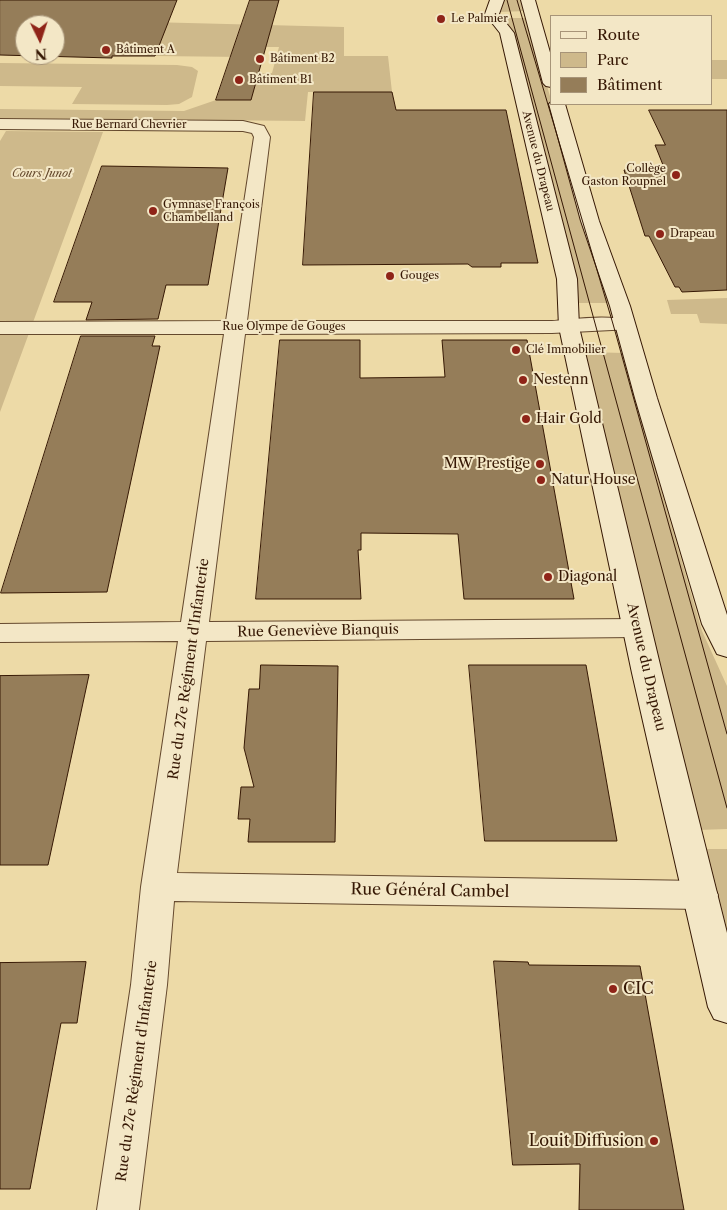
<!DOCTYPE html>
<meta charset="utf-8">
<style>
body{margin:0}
#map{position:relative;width:727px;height:1210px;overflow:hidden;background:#eddaa7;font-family:"Libre Caslon Text",serif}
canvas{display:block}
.legend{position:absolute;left:550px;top:15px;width:162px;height:90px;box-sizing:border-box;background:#f3e7c6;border:1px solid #a79478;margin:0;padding:6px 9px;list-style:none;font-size:15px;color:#361804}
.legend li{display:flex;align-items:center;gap:10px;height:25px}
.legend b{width:25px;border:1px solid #a79478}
.north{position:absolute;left:15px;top:15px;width:50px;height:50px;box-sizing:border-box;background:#f3e7c6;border:1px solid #a79478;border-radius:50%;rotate:176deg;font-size:14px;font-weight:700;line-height:20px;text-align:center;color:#361804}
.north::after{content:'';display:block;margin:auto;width:18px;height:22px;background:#8f2418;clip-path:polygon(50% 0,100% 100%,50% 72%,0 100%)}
</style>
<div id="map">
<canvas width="727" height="1210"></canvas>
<ul class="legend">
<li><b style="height:6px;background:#f3e7c6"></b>Route</li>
<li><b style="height:14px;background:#ceb98b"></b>Parc</li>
<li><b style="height:14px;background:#957d59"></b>Bâtiment</li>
</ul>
<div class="north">N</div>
</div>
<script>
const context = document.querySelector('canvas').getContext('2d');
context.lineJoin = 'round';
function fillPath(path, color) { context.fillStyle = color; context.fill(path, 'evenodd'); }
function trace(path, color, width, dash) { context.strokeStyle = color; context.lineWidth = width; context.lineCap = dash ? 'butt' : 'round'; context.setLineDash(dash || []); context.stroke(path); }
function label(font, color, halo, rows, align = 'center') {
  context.font = font + ' "Libre Caslon Text",serif'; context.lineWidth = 4; context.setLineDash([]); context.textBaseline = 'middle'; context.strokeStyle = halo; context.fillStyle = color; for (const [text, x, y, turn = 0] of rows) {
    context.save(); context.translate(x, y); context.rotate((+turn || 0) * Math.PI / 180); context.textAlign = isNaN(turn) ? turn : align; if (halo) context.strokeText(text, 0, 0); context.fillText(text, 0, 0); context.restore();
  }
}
const green = new Path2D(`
 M503 0H523L526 11 499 12Z
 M501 18H528L608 303H578L577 277 535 118Z
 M149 22 344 27V56H388L392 92H308L305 121 0 118V109L184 111 216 100H250L258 73H272L279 47H248L244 57 155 56 159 46 55 25H25Z
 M711 60H727V79H711Z
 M0 63 177 65 192 67 198 71 192 97 179 104 167 105 72 104 82 87 0 86Z
 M6 131 103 132 0 412V141Z
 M727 298V324L700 323 697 314H671L667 300Z
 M582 352 625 353 662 493 702 631 727 686V829L698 830Z
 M703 849H727V937Z`);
const building = new Path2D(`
 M0 0H177L155 56H112V58L0 55ZM25 25H55V55H25Z
 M250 0H279L251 100H216Z
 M314 92H392L396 110H506L538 263H501V267H472L468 264 303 265Z
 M649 110H727V290L682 292 679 287H675L649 236H645L624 170H665L655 145H665Z
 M102 166 228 168 208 285H166L158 319 86 320 92 302H54Z
 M81 336H155L152 346H160L107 592 1 593Z
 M280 340H360V378L445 377 442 340H527L574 599H464L458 534 361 533V550H358L361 599H256Z
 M261 665 338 666 335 842H248L250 819H238L241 787H254L244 748 249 689H259Z
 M469 665H586L617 841H485Z
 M89 675 48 865H0V676Z
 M494 961 528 962 529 965 640 966 684 1210H579L580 1164 513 1165Z
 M86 962 77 1023H61L30 1189H0V963Z`);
const minor = new Path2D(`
 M0 119 243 121 264 126 270 137 247 321H552C578 319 607 314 632 321L635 325 632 329 552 333 245 334 209 622 637 619 647 621 651 628 647 635 637 637 206 641 177 873 701 881 713 885 718 895 713 905 701 909 174 901 167 985 139 1210H97L131 985 141 887 178 641 0 642V624L181 622 224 334H0V322L226 321 254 137 252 133 243 131 0 129Z`);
const secondary = new Path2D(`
 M490 0H504L499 14 514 33 577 279 579 327 662 673 727 933V1023L714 1019 708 1007 632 673 559 327 557 279 500 33 485 14Z
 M521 0H535L551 56V87L546 86 543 83Z
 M551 102V104H565L599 221 630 306 657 398 727 615V657L717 654 702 624 635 398 610 306 581 221 549 104Z`);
const tram = new Path2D(`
 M507 0 727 808
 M517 0 613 324 727 734`);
const markers = [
 [441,19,5,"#8f2418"],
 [106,50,5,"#8f2418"],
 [260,59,5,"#8f2418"],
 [239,80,5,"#8f2418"],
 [676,175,5,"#8f2418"],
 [153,211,5,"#8f2418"],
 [660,234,5,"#8f2418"],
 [390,276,5,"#8f2418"],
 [516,350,5,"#8f2418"],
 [523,380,5,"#8f2418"],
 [526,419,5,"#8f2418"],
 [540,464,5,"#8f2418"],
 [541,480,5,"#8f2418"],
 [548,577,5,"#8f2418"],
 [613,989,5,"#8f2418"],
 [654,1141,5,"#8f2418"]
];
const farPoinames = [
 ["Le Palmier",451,19],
 ["Bâtiment A",116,50],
 ["Bâtiment B2",270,59],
 ["Bâtiment B1",249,80],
 ["Collège",666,169,"right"],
 ["Gaston Roupnel",666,182,"right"],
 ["Gymnase François",163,205],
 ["Chambelland",163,218],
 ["Drapeau",670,234],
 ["Gouges",400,276],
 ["Clé Immobilier",526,350]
];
const farStreetnames = [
 ["Rue Bernard Chevrier",129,125],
 ["Avenue du Drapeau",538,161,76],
 ["Rue Olympe de Gouges",284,327]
];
const farParknames = [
 ["Cours Junot",42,174]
];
const poiNames = [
 ["Nestenn",533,380],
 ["Hair Gold",536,419],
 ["MW Prestige",530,464,"right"],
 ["Natur House",551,480],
 ["Diagonal",558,577]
];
const streetNames = [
 ["Rue Geneviève Bianquis",318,631,-1],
 ["Avenue du Drapeau",646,667,77],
 ["Rue du 27e Régiment d'Infanterie",189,669,-82],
 ["Rue du 27e Régiment d'Infanterie",137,1071,-82]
];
const nearStreetnames = [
 ["Rue Général Cambel",430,891,1]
];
const nearPoinames = [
 ["CIC",623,989],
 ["Louit Diffusion",644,1141,"right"]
];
fillPath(green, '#ceb98b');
fillPath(building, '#957d59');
trace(building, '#361804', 1);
trace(minor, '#64482d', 2);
trace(secondary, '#361804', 2);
fillPath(minor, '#f3e7c6');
fillPath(secondary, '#f3e7c6');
trace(tram, '#361804', 1);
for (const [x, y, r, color] of markers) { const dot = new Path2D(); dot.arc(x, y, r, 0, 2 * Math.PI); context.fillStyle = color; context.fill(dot); trace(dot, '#f3e7c6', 2); }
label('11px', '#361804', '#f3e7c6', farPoinames, 'left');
label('11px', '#361804', '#f3e7c6', farStreetnames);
label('italic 11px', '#64482c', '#f3e7c6', farParknames);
label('14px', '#361804', '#f3e7c6', poiNames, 'left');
label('14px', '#361804', '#f3e7c6', streetNames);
label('16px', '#361804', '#f3e7c6', nearStreetnames);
label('16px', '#361804', '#f3e7c6', nearPoinames, 'left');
</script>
